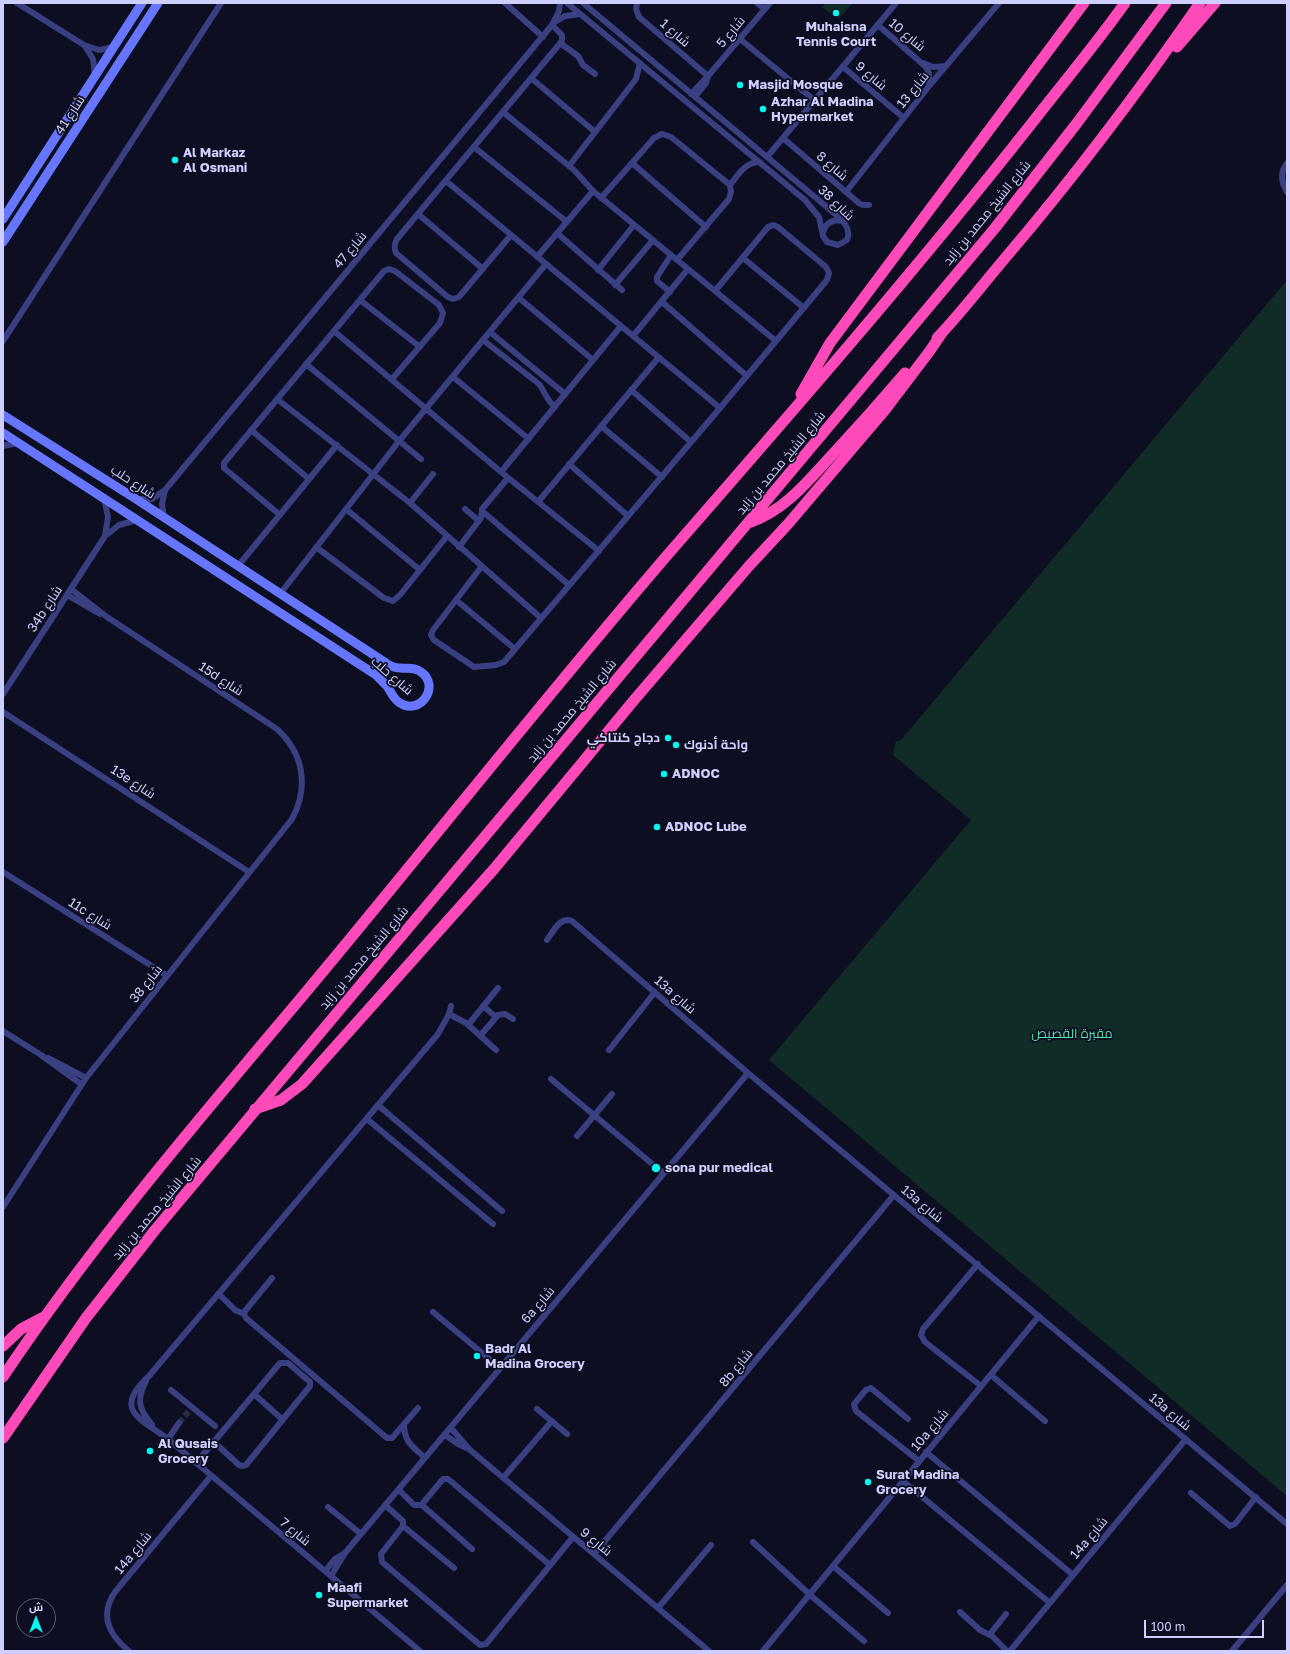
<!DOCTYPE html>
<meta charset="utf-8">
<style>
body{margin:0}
#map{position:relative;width:1290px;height:1654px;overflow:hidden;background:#0e0e22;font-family:"Golos Text",Cairo,sans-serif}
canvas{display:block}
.frame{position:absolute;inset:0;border:4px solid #cfcfff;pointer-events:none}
.north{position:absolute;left:16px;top:1598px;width:40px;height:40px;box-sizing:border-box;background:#0e0e22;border:1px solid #5b5b7a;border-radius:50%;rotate:0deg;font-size:11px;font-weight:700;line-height:16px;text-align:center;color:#cfcfff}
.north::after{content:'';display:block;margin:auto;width:14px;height:18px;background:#01f9f1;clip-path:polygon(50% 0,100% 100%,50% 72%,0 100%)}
.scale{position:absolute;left:1144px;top:1620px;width:120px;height:18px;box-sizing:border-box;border:2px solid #cfcfff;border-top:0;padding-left:5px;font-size:12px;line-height:14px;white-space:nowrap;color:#cfcfff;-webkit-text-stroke:3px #0e0e22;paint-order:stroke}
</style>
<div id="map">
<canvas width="1290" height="1654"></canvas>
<div class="frame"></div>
<div class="north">ش</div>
<div class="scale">100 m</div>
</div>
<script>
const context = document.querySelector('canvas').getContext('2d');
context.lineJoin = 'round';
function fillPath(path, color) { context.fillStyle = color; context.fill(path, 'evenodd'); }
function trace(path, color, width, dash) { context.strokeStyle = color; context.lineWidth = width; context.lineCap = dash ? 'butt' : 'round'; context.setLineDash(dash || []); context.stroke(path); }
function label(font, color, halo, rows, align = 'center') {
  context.font = font + ' "Golos Text",Cairo,sans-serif'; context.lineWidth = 3.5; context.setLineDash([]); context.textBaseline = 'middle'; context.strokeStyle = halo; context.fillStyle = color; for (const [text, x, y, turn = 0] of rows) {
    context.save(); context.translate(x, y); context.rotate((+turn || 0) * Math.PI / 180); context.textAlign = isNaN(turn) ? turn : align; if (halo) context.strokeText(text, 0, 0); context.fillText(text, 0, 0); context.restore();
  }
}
const green = new Path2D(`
 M825 3H853L838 19 822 7Z
 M1287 280V1496L769 1060 971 820 893 755 896 741 901 740Z`);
const streetTunnel = new Path2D(`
 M179 1423 189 1411`);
const street = new Path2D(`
 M17 3 84 45 99 50 114 47
 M505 3 543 37
 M567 3 805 200 819 217 823 236 827 242 838 245 847 240C853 226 838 217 828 208L583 3
 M637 3 636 9 639 17 708 76
 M757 3 765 9
 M555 22 565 16 580 14
 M878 25 926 67 929 73V86
 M740 39 814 100
 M560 43 578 56 583 65 595 74
 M85 46 93 59 95 74
 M923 63 933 67 946 66
 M843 67 904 118
 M531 78 595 132
 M691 94 708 76 770 3
 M695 97 706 83 708 76
 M503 112 574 170 593 191 776 341
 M783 138 860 204 863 205H869
 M474 147 567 222
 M767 157 896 3
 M632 163 706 227
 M1287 163C1280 172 1281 182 1287 192
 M569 166 636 79 640 63
 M446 181 720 408
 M730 185C738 175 745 162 760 162
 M846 192 929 86 999 3
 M601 198 654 138 662 134 671 137 730 185 731 192 729 199 677 260
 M418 214 483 269
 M823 232C826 223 832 219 842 221
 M557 233 622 290
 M511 235 459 297 453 299 448 297 396 253C394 248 394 244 397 239L562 41V35L552 25
 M537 257 593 191
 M743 258 804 308
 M598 270 634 225
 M615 285 653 240
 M670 292 657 281V277L671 255
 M519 298 593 360
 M360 300 420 347
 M662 302 747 376
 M334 331 501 472 599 551
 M490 332 565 394
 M633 336 688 269
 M483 340 539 384C545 392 547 401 555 407
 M3 341 221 3
 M306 364 421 459
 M453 377 529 439
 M631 390 691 442
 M277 399 410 503 541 618
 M601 426 662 477
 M251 430 309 479
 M3 446 18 443
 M569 464 628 516
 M501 472 621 326
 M104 498 108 517 105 536
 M138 499H152L165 490 552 25 559 11 560 3
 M538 502 659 357
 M410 503 433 474
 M346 509 420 570
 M465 509 479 521
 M482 511 569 585
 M280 515 224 468V463L384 271 389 269 395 271 439 305 443 313 440 323 392 379
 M164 518 162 504 165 490
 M316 547 384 598 393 601 400 595 447 536
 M459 547 481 518 482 509 508 478
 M238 566 337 445
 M482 566 433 630 431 635 434 640 474 667 496 665 504 662 720 408 827 280 829 273 826 267 778 227 773 225 768 227 715 291
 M280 594 399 441 546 264
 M67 595 100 614
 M456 600 515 649
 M3 694 105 536 119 525 137 520
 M3 712 249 872
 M3 872 166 975
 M547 940C553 932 560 916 572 921L748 1073 1287 1524
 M483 1006 496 1017
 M449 1014 466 1023 496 1050
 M468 1025 498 988
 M3 1031 41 1055 81 1084
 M480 1036 498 1015 505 1014 513 1019
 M609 1050 655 992
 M48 1058 86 1078
 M551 1079 663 1173
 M379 1106 502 1211
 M367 1119 493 1224
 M577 1136 612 1094
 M3 1207 86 1078 292 819C309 787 304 754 277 729L107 617 71 589
 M978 1264 923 1329 921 1335 925 1342 981 1386
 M272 1278 245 1311 244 1314 246 1318 387 1438H392L418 1408
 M219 1294 235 1310 244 1314
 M433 1312 500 1368
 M991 1375 1045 1421
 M146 1381C136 1400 139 1409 152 1425
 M171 1390 215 1426
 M254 1394 283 1420
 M537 1409 567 1434
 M908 1419 871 1388 866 1390 854 1404 856 1411 919 1461
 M404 1424C404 1443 413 1446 425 1458
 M451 1428 469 1449 709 1651
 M445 1435 458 1444 469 1449
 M168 1439 179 1423
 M926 1452 1073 1575
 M196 1463 280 1363H288L310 1382V1386L246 1465 243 1466 239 1465 214 1442
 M503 1478 552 1421
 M903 1481 1050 1603
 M399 1490 414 1505H422
 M1191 1493 1230 1526 1235 1524 1256 1497
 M385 1505 403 1521V1526L454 1568
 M328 1507 361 1534
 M403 1526 381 1554 382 1562 480 1645 486 1644 573 1537
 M753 1542 809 1594 864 1641
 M472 1549 423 1506V1503L443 1479H448L550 1565
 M594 1554 894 1195
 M833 1566 888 1613
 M325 1571 335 1559 345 1553
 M331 1576 345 1553 748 1073
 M658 1608 711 1545
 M960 1612 980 1630 990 1635
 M1006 1614 990 1634 1007 1651
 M129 1651C109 1635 99 1615 115 1592L211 1476
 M420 1651 168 1439C140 1418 112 1410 149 1376L438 1034 449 1014 451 1006
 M763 1651 1039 1316
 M1010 1651 1186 1439
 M1232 1651 1287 1585`);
const secondary = new Path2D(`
 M3 219 142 3
 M3 242 158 3
 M3 415 136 499 386 663C390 666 395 668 400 668 408 669 415 667 421 672 441 686 420 716 400 703 394 700 391 692 387 686 383 682 380 679 376 675L3 433`);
const highway = new Path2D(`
 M1177 47 1215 3
 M937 338C961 313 983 284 1006 257 1075 176 1139 91 1200 3
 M801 394 830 343 1084 3
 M751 522C785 510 808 481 832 455 857 428 881 401 905 373
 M255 1109 281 1100 302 1084 494 869 635 699 749 566 788 524 885 410 929 352 942 333
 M3 1346 21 1329 44 1317
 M3 1377C94 1241 201 1117 306 992 428 846 546 696 670 552 793 411 916 270 1032 123 1063 83 1096 44 1125 3
 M3 1438 86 1318 155 1230 995 228 1077 123 1166 3`);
const markers = [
 [836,13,4,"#01f9f1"],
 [740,85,4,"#01f9f1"],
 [763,109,4,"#01f9f1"],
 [175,160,4,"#01f9f1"],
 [668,738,4,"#01f9f1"],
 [676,745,4,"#01f9f1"],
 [664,774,4,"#01f9f1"],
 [657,827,4,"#01f9f1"],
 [656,1168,5,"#01f9f1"],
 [477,1356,4,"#01f9f1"],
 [150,1451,4,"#01f9f1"],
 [868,1482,4,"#01f9f1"],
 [319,1595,4,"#01f9f1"]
];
const poiNames = [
 ["Muhaisna",836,27,"center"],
 ["Tennis Court",836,42,"center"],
 ["Masjid Mosque",748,85],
 ["Azhar Al Madina",771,102],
 ["Hypermarket",771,117],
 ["Al Markaz",183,153],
 ["Al Osmani",183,168],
 ["دجاج كنتاكي",660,738,"right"],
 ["واحة أدنوك",684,745],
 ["ADNOC",672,774],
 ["ADNOC Lube",665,827],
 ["sona pur medical",665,1168],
 ["Badr Al",485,1349],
 ["Madina Grocery",485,1364],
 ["Al Qusais",158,1444],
 ["Grocery",158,1459],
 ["Surat Madina",876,1475],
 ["Grocery",876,1490],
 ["Maafi",327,1588],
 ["Supermarket",327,1603]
];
const streetNames = [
 ["شارع 5",731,32,-50],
 ["شارع 1",675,33,41],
 ["شارع 10",907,35,40],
 ["شارع 9",871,76,40],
 ["شارع 13",913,90,-51],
 ["شارع 41",70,115,-57],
 ["شارع 8",832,166,41],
 ["شارع 38",836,203,44],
 ["شارع الشيخ محمد بن زايد",987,213,-51],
 ["شارع 47",350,250,-50],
 ["شارع الشيخ محمد بن زايد",781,463,-50],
 ["شارع حلب",133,482,33],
 ["34b شارع",45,609,-57],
 ["شارع حلب",392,676,41],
 ["15d شارع",221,679,33],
 ["شارع الشيخ محمد بن زايد",572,711,-50],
 ["13e شارع",133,782,33],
 ["11c شارع",90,914,32],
 ["شارع الشيخ محمد بن زايد",364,958,-50],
 ["شارع 38",146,984,-52],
 ["13a شارع",675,995,41],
 ["13a شارع",922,1204,40],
 ["شارع الشيخ محمد بن زايد",157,1208,-50],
 ["6a شارع",538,1305,-50],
 ["8b شارع",736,1368,-51],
 ["13a شارع",1170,1412,40],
 ["10a شارع",930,1430,-50],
 ["شارع 7",295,1532,40],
 ["14a شارع",1089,1538,-50],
 ["شارع 9",596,1542,39],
 ["14a شارع",133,1553,-51]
];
const parkNames = [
 ["مقبرة القصيص",1072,1034]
];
fillPath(green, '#112c27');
trace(streetTunnel, '#2b2b43', 6, [6, 3]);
trace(street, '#393f81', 6);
trace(secondary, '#6676ff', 9);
trace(highway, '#fe4ab8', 11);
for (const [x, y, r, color] of markers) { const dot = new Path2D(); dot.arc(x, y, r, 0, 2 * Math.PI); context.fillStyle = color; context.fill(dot); trace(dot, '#0e0e22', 1.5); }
label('bold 13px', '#cfcfff', '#0e0e22', poiNames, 'left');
label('13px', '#cfcfff', '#0e0e22', streetNames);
label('13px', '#5bdfad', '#0e0e22', parkNames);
</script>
